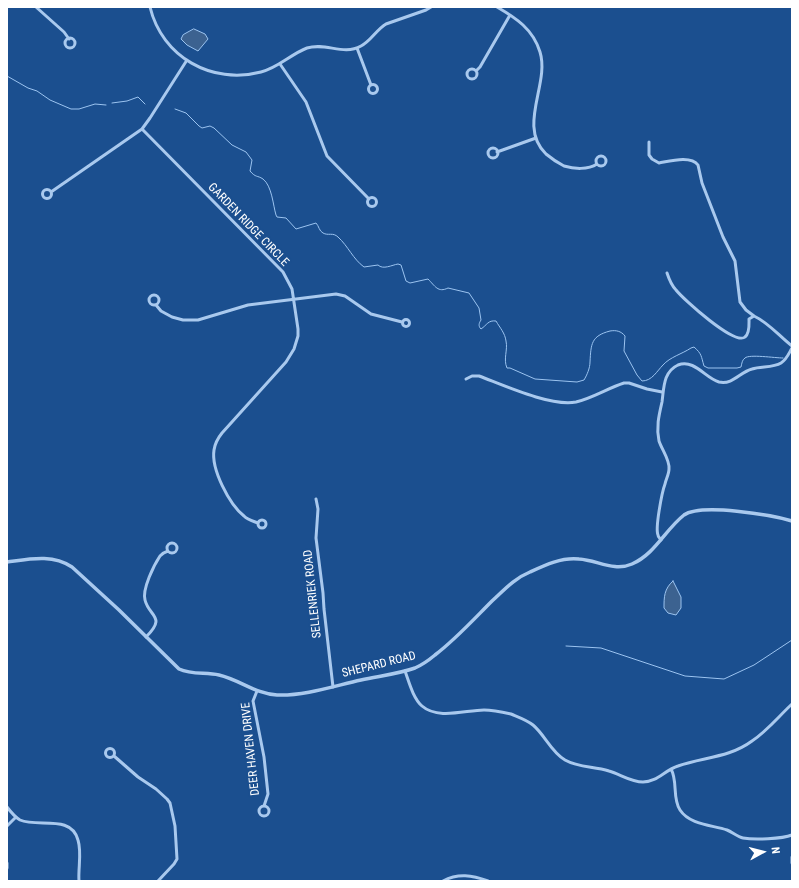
<!DOCTYPE html>
<style>
body{margin:0}
#map{position:relative;width:799px;height:888px;overflow:hidden;background:#1b4f8f;font-family:"Roboto Condensed",sans-serif}
canvas{display:block}
.frame{position:absolute;inset:0;border:8px solid #fff;pointer-events:none}
.north{position:absolute;left:743px;top:832px;width:40px;height:40px;-webkit-text-stroke:3px #1b4f8f;paint-order:stroke;rotate:83deg;font-size:11px;font-weight:700;line-height:16px;text-align:center;color:#fff}
.north::after{content:'';display:block;margin:auto;width:14px;height:18px;background:#fff;clip-path:polygon(50% 0,100% 100%,50% 72%,0 100%)}
</style>
<div id="map">
<canvas width="799" height="888"></canvas>
<div class="frame"></div>
<div class="north">N</div>
</div>
<script>
const context = document.querySelector('canvas').getContext('2d');
context.lineJoin = 'round';
function fillPath(path, color) { context.fillStyle = color; context.fill(path, 'evenodd'); }
function trace(path, color, width, dash) { context.strokeStyle = color; context.lineWidth = width; context.lineCap = dash ? 'butt' : 'round'; context.setLineDash(dash || []); context.stroke(path); }
function label(font, color, halo, rows, align = 'center') {
  context.font = font + ' "Roboto Condensed",sans-serif'; context.lineWidth = 4; context.setLineDash([]); context.textBaseline = 'middle'; context.strokeStyle = halo; context.fillStyle = color; for (const [text, x, y, turn = 0] of rows) {
    context.save(); context.translate(x, y); context.rotate((+turn || 0) * Math.PI / 180); context.textAlign = isNaN(turn) ? turn : align; if (halo) context.strokeText(text, 0, 0); context.fillText(text, 0, 0); context.restore();
  }
}
const water = new Path2D(`
 M194 29 205 34 208 39 198 51 187 45 181 39 183 35Z
 M673 581 681 597V608L676 615 668 613 664 608C664 597 664 589 673 581Z`);
const stream = new Path2D(`
 M7 76 28 88 37 91 50 100 71 109H79L95 104 106 105
 M112 103 127 101 138 97 145 104
 M175 109 186 113 199 126 202 128 210 126 214 128 232 145 246 152 252 160 250 171C256 178 257 175 263 179 272 186 273 205 276 215L277 217 286 218 296 229 316 223C319 226 319 231 323 233 328 236 333 232 338 237 348 246 353 259 364 267L378 265C383 270 392 265 398 264L401 265 406 281 410 283 428 279C435 286 438 293 448 288L469 293 479 308 481 320C479 323 478 326 481 329 487 325 488 320 496 321 500 328 505 333 506 341 508 350 503 359 507 368H510L535 379 577 382 584 380C587 375 590 368 590 362 591 344 591 336 610 331 616 330 621 331 625 336L624 351 637 375 642 381C652 381 657 371 663 365 670 357 682 354 691 348L694 347C702 354 701 356 704 366L708 368H737L741 367C742 363 742 360 745 358 749 354 775 358 783 358
 M566 646 601 648 685 676 724 679 754 665 792 640`);
const minor = new Path2D(`
 M36 7 64 32 69 39
 M150 7C162 57 212 85 261 72 278 68 291 54 307 48 326 42 343 56 361 46 371 41 376 30 386 24L426 10 431 7
 M497 7C516 18 533 29 540 52 550 84 517 126 546 154 552 159 558 163 564 166 574 169 588 170 597 164
 M65 43a5 5 0 1 1 10 0a5 5 0 1 1-10 0Z
 M357 48 371 85
 M280 64 306 102 327 156 369 199
 M467 74a5 5 0 1 1 10 0a5 5 0 1 1-10 0Z
 M476 71 480 67 510 15
 M368.5 89a4.5 4.5 0 1 1 9 0a4.5 4.5 0 1 1-9 0Z
 M142 129 283 272 292 289 298 329V336L294 349 286 362 222 433C218 438 215 443 214 450 211 469 229 504 244 516 248 520 253 521 258 523
 M649 142V155L652 159 659 163C670 161 691 155 698 165L702 183 723 237 735 261 740 302 746 310 754 316
 M488 153a5 5 0 1 1 10 0a5 5 0 1 1-10 0Z
 M497 152 536 138
 M596 161a5 5 0 1 1 10 0a5 5 0 1 1-10 0Z
 M42.5 194a4.5 4.5 0 1 1 9 0a4.5 4.5 0 1 1-9 0Z
 M51 192 142 129 150 118 187 60
 M367.5 202a4.5 4.5 0 1 1 9 0a4.5 4.5 0 1 1-9 0Z
 M667 273C669 279 671 285 676 290 683 299 735 346 745 337 750 333 749 324 749 319L754 316C769 323 779 336 792 346
 M149 300a5 5 0 1 1 10 0a5 5 0 1 1-10 0Z
 M156 305 161 311 172 317 183 320H198L248 305 336 294 345 296 371 314 402 322
 M402.5 323a3.5 3.5 0 1 1 7 0a3.5 3.5 0 1 1-7 0Z
 M466 379 472 376H479C503 385 551 407 576 402 593 398 608 388 624 383H629L647 389 662 392
 M316 499 318 509 316 538 323 593 324 609 333 687
 M258 524a4 4 0 1 1 8 0a4 4 0 1 1-8 0Z
 M661 540C660 538 658 537 658 535 655 528 662 492 665 484 666 479 669 474 669 469 670 460 662 450 659 441 656 427 659 415 662 402 664 388 663 372 678 365 695 359 705 378 719 382 733 385 740 372 752 369 761 366 773 368 781 363 787 359 789 353 792 348
 M167 548a5 5 0 1 1 10 0a5 5 0 1 1-10 0Z
 M146 637C167 616 149 617 145 600 142 589 154 565 160 556 162 554 165 552 168 551
 M405 671C409 682 413 698 422 706 438 720 466 710 484 710 493 710 502 712 511 714 518 717 527 720 533 725 545 735 551 752 565 760 579 768 594 766 609 771 620 774 631 782 643 782 657 782 665 770 678 766 703 757 729 758 752 741 767 731 779 716 792 704
 M257 691 253 701 264 757 268 794 264 806
 M105.5 753a4.5 4.5 0 1 1 9 0a4.5 4.5 0 1 1-9 0Z
 M114 756 138 777 156 789 167 799 170 803 175 826 177 859 174 864 158 881
 M671 769C678 781 672 798 680 810 690 825 712 825 727 830 732 832 738 837 743 838 754 840 782 839 792 835
 M259 811a5 5 0 1 1 10 0a5 5 0 1 1-10 0Z
 M7 807C10 811 15 817 20 820 38 828 71 814 78 840 82 853 78 868 79 881
 M7 826 16 817
 M792 857V863
 M7 863V868
 M443 881C458 873 472 875 488 881`);
const tertiary = new Path2D(`
 M7 562C30 559 52 554 72 567L119 610 179 669C192 675 206 672 219 675 240 680 256 694 277 695 305 696 334 686 361 680 379 676 398 674 415 668 422 665 429 660 435 655 456 639 474 619 492 601 504 590 515 578 530 572 545 565 562 557 579 559 597 560 614 572 632 564 655 554 665 530 684 515 701 503 772 515 792 521`);
const streetNames = [
 ["GARDEN RIDGE CIRCLE",248,225,46],
 ["SELLENRIEK ROAD",313,594,-96],
 ["SHEPARD ROAD",379,665,-14],
 ["DEER HAVEN DRIVE",251,749,-96]
];
fillPath(water, '#3c6290');
trace(water, '#9cc4f0', 1);
trace(stream, '#9cc4f0', 1);
trace(minor, '#a9c9ee', 3);
trace(tertiary, '#a9c9ee', 3.5);
label('12px', '#fff', '#1b4f8f', streetNames);
</script>
